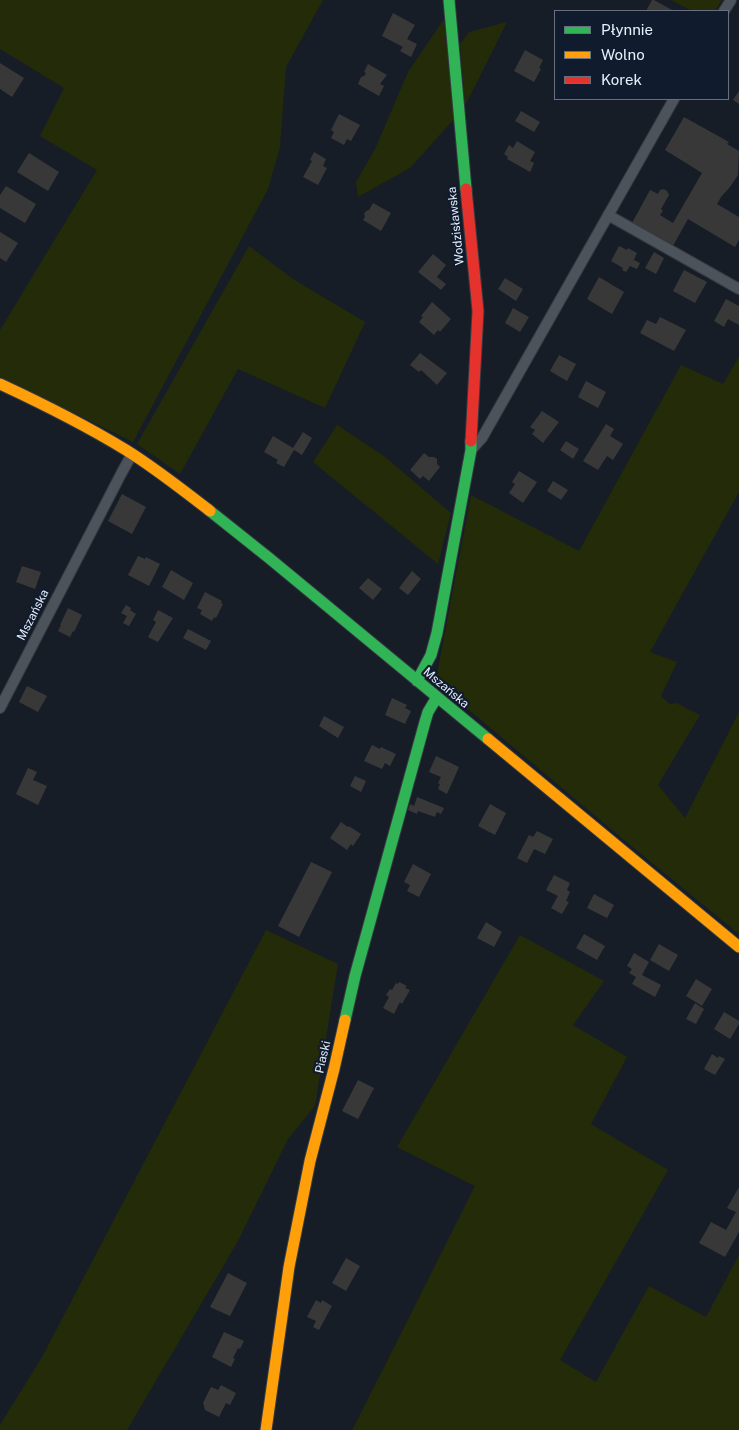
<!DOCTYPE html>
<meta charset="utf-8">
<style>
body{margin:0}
#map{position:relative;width:739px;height:1430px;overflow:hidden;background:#161d27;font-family:"Public Sans",sans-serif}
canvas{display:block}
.legend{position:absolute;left:554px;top:10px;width:175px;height:90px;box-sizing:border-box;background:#101c2d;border:1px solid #66707f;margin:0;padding:6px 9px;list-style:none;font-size:15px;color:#e6effb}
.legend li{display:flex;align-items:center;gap:10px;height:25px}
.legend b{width:25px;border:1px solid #66707f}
</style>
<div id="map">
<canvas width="739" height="1430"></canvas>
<ul class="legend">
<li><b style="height:6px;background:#30b455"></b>Płynnie</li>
<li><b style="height:6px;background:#ff9f0a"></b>Wolno</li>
<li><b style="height:6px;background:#e5322d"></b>Korek</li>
</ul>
</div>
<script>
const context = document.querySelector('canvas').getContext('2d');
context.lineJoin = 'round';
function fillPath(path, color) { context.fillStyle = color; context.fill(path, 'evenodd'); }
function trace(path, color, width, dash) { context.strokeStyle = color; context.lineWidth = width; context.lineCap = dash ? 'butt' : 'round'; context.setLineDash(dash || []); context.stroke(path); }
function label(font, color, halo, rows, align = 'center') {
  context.font = font + ' "Public Sans",sans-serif'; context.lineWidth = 4.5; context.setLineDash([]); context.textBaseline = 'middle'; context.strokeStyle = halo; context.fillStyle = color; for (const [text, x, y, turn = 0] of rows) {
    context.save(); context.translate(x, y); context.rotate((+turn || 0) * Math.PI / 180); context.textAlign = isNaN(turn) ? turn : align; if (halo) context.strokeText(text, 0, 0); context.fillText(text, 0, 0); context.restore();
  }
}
const green = new Path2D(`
 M0 0H323L286 67 280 147 268 189 133 442 0 377V330L97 170 40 136 64 88 0 49Z
 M671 0H722L715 11H692Z
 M444 19 454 119 410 168 358 197 356 182 375 149 408 72Z
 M507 22 468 100 465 105 460 44 469 32Z
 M249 246 293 279 365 322 325 408 238 369 180 474 137 444Z
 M739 357V492L650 652 677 662 661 696 670 704 676 703 700 715 658 785 685 818 739 712V934L624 840 451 695 439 684 437 674 471 495 579 551 681 365 723 384Z
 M337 425 384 456 451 513 438 564 313 462Z
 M266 930 338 964 315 1106 288 1139 238 1241 127 1430H0V1425L42 1357Z
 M520 935 604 981 573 1025 627 1057 591 1124 668 1170 560 1360 596 1382 649 1286 706 1317 739 1255V1430H352L361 1413 475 1186 397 1147Z`);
const building = new Path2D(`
 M652 0H654L674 11H646Z
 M393 13 415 25 407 39 417 44 411 57 400 51 403 47 382 36Z
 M525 50 543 60 539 68 541 69 534 82 514 71Z
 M0 63 24 78 12 97 0 89Z
 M368 64 387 75 380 84 384 86 379 96 358 84 361 77 364 76 366 73 364 72Z
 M739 91V104L733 100Z
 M521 111 540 122 534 132 515 121Z
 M339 114 360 125 351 141 347 139 344 145 331 138 334 132 331 130Z
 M684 117 729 142 727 144 739 151 738 175 730 187 721 197 717 204 739 217V240L735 247 688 219 673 246 632 223 650 190 658 194 660 190 664 189 667 191 669 195 661 209 663 211 660 215 673 223 702 173 665 150Z
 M517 141 535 152 530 161 534 163 530 172 507 159 508 157 504 154 509 145 513 148Z
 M314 152 326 159 323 166 327 168 318 185 303 177 312 161 310 160Z
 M29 153 59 172 48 191 17 172Z
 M6 186 36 204 25 223 0 208V195Z
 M373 203 391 213 381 231 363 220 365 217 364 214 366 211 369 210Z
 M0 232 18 243 6 262 0 258Z
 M619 246 627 250 628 248 637 253 634 260 640 263 637 269 630 266 626 272 622 270 623 268 611 261Z
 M654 252 664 258 656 274 645 268Z
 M433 254 446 265 437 277 446 284 441 290 418 272Z
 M684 270 707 282 695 303 673 291Z
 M599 277 624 292 612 314 587 299Z
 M505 278 523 289 516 301 498 289Z
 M726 299 739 306V325L728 319 724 327 714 321Z
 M432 302 451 319 440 332 438 330 434 335 419 322 423 317 421 316Z
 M513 308 529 317 520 332 505 323Z
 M660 317 686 330 674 351 640 333 647 320 656 324Z
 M420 353 447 373 437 385 421 370 419 372 410 365Z
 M559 355 576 364 567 381 550 371Z
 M586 381 606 392 598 408 578 397Z
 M542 411 559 422 543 443 532 434 535 430 530 427Z
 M606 424 614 429 610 436 623 444 613 460 607 456 598 470 583 461Z
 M303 432 312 438 302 455 294 450 284 467 276 463 278 460 264 452 273 436 293 448Z
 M566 441 579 449 573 459 560 450Z
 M424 453 429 457H434L437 459V464L440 467 429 481 423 476 420 479 410 470Z
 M519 471 537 482 523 503 509 493 515 484 512 482Z
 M553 481 568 490 561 500 547 491Z
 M122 494 146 507 132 534 108 521Z
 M138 556 145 559 146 557 160 564 149 586 128 575Z
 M22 566 41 572 35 589 16 582Z
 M171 570 193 583 184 600 162 587Z
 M412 571 421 579 408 595 399 588Z
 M368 578 382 589 373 600 359 588Z
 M205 592 222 601 221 603 223 604 216 618 214 617 212 621 200 614 202 610 197 608Z
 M126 605 131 608 130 610 136 614 129 626 123 623 127 616 121 613Z
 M68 608 82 615 74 632 73 631 70 637 58 631 61 625H60Z
 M158 610 173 618 158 642 148 637 156 622 153 620Z
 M188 629 211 641 206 650 183 638Z
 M27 686 47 696 38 712 19 702Z
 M392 698 407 705 405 708 411 711 405 724 385 715Z
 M324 716 344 727 338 738 319 726Z
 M372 745 380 749 381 747 396 754 390 766 385 763 382 769 364 761Z
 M436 756 459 767 447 794 438 789 440 784 438 783 441 777 429 772Z
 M28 768 37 772 33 780 47 786 38 805 16 794Z
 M355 776 366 781 361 792 350 786Z
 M417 797 444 808 441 814 437 812 435 817 418 811 417 814 408 810 410 804 414 806Z
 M490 804 506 813 495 835 478 826Z
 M341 822 348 827 349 826 361 834 353 846 351 844 347 850 330 838Z
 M537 831 553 839 545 854 534 849 527 863 517 858 529 835 533 837Z
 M311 862 332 872 299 937 278 926Z
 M413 864 431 874 419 897 407 891 410 885 404 882Z
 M554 875 570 883 567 890 570 892 566 901 569 902 562 914 551 908 558 896 546 890Z
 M594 894 614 905 607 918 587 908Z
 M486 922 502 932 494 947 477 938Z
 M584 934 605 946 597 960 576 948Z
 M659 944 678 955 669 971 650 960Z
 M634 953 649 962 642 975 661 985 655 997 632 984 636 977 629 973 632 969 627 966Z
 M696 979 712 989 702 1006 686 996Z
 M399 982 407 986 405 988 410 990 402 1004 400 1002 394 1014 383 1008 389 997 386 995 390 989 392 990 396 983 398 984Z
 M695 1003 704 1009 696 1024 686 1019Z
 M724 1012 739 1021V1024L730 1039 714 1029Z
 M712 1054 718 1058 719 1056 725 1059 715 1075 704 1069Z
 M358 1080 374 1088 358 1119 342 1111Z
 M739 1187V1232L725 1257 699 1243 711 1222 726 1230 736 1212 727 1208Z
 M346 1258 360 1266 346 1291 332 1283Z
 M228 1273 247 1283 230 1316 210 1307Z
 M316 1300 321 1303 322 1300 332 1306 319 1330 313 1327 316 1321 307 1317Z
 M224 1332 244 1341 240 1349 238 1348 233 1358 235 1359 231 1367 212 1357Z
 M221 1385 236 1393 230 1405 226 1403 219 1417 205 1410 203 1403 211 1387 218 1390Z`);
const street = new Path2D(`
 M724 11 731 0
 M608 215 739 289
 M471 450 482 438 674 99
 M0 708 121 474 132 454`);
const fast = new Path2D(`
 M449 0 466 189
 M210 511 269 558 488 739
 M417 681 431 655 437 633 471 450V441
 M345 1020 355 976 425 722 428 712 437 697`);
const slow = new Path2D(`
 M0 384C43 404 85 425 126 450 155 468 183 490 210 511
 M488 739 739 947
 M266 1430 289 1267 310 1161 334 1069 345 1020`);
const jam = new Path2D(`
 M466 189 478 311 471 441`);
const streetNames = [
 ["Wodzisławska",456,226,-96],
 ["Mszańska",33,615,-63],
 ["Mszańska",446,688,40],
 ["Piaski",323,1057,-77]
];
fillPath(green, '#242b09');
fillPath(building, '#393839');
trace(street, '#353a42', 12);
trace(fast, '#353a42', 13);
trace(slow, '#353a42', 13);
trace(jam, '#353a42', 13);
trace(street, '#4d535a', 10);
trace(fast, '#30b455', 11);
trace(slow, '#ff9f0a', 11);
trace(jam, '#e5322d', 11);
label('12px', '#e6effb', '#101c2d', streetNames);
</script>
